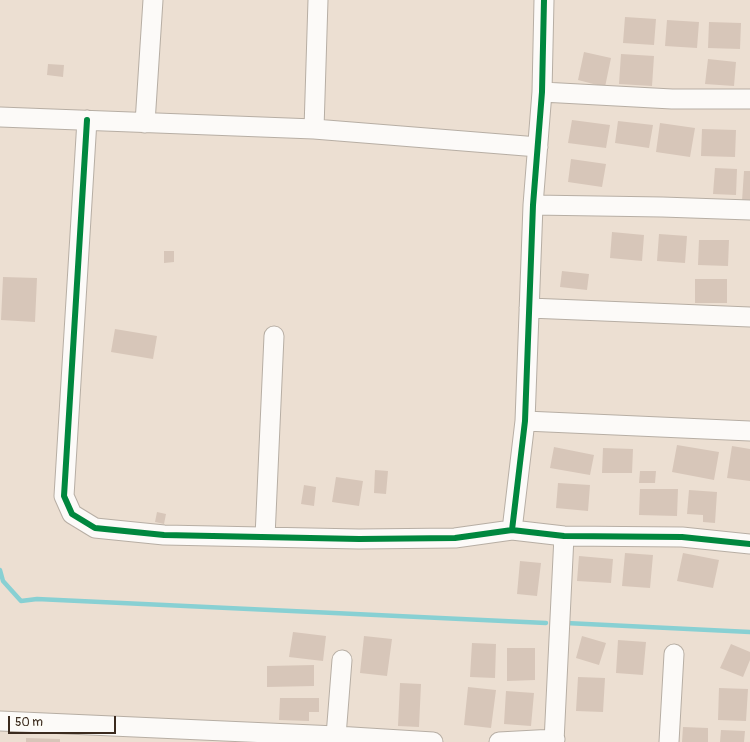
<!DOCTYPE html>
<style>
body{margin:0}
#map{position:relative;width:750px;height:742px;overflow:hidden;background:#ecdfd2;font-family:Pangolin,sans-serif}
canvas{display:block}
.scale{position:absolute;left:8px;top:716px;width:108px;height:18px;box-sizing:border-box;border:2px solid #3b2a1e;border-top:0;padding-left:5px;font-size:12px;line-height:14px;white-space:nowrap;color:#3b2a1e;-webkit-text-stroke:3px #fdfcf7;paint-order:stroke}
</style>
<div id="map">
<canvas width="750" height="742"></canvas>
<div class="scale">50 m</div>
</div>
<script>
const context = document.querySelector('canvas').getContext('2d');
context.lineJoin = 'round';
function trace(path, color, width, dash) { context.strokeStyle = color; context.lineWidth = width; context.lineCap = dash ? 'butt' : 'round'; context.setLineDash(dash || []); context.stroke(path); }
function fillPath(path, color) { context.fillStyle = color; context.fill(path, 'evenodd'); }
const stream = new Path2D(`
 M0 570 3 581 21 601 37 599 546 623
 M566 623 750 632`);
const building = new Path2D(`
 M625 17 656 19 654 45 623 43Z
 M667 20 699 22 697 48 665 46Z
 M709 22 741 23 740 49 708 48Z
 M584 52 611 58 605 87 578 80Z
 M621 54 654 56 652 86 619 84Z
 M708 59 736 62 734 86 705 84Z
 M48 64 64 65 63 77 47 75Z
 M572 120 610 125 606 148 568 143Z
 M618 121 653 125 649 148 615 143Z
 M660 123 695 128 690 157 656 152Z
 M702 129 736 130 735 157 701 156Z
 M571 159 606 164 602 187 568 182Z
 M715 168 737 169 736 195 713 194Z
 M744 171H750V201H742Z
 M612 232 644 235 642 261 610 258Z
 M659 234 687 236 685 263 657 261Z
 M699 240H729L728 266 698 265Z
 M164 251H174V262L164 263Z
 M562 271 589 274 587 290 560 287Z
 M3 277 37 278 35 322 1 320Z
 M695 279H727V303H695Z
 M115 329 157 336 153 359 111 352Z
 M677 445 719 452 714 480 672 472Z
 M732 446 750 449V481L727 478Z
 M554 447 594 455 590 475 550 468Z
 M603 448 633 449 632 473H602Z
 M375 470 388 471 386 494 374 493Z
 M640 471H656L655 483H639Z
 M336 477 363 481 359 506 332 502Z
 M558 483 590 485 588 511 556 508Z
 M304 485 316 487 314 506 301 504Z
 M640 489H678L677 516 639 515Z
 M689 490 717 492 715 523 703 522V515L687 514Z
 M157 512 166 514 164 524 155 522Z
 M625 553 653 555 650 588 622 586Z
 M683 553 719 560 713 588 677 581Z
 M579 556 613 559 611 583 577 581Z
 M520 561 541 563 537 596 517 594Z
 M293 632 326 636 323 661 289 657Z
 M364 636 392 639 387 676 360 673Z
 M582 636 606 643 599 665 576 658Z
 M618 640 646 642 643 675 616 673Z
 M472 643 496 644 495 678 470 677Z
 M731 644 750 652V660L743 677 720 668Z
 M507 648H535V680L507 681Z
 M314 665V686L267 687V666Z
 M578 677 605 678 603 712 576 711Z
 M400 683 421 684 419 727 398 726Z
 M468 687 496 690 491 728 464 725Z
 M719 688 748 689 746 721 718 720Z
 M506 691 534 693 531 726 504 724Z
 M280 698H319V712H309V721L279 720Z
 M683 727 708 728V742H682Z
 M721 730 745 731 744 742H720Z
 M26 738 60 739V742H26Z`);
const minor = new Path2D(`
 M544 0 542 92 533 205 525 421 512 530 564 536 682 537 750 544
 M542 92 672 99H750
 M0 117 314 129 538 147
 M87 120 64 496 72 514 95 528 164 535 359 539 455 538 512 530
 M145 123 153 0
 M314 129 318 0
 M533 205 662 207 750 210
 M529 308 750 317
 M525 421 750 431
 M265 537 274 336
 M0 721 336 736 433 742
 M336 736 342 660
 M499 742 555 739
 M554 742 564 536
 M669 742 674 654`);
const cycleway = new Path2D(`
 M544 0 542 92 533 205 525 421 512 530 564 536 682 537 750 544
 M87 120 64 496 72 514 95 528 164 535 359 539 455 538 512 530`);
trace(stream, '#88d0d3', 4.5);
fillPath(building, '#d7c6b9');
trace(minor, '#b7aea4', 21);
trace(minor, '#fcfaf8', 19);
trace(cycleway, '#00873e', 6);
</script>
